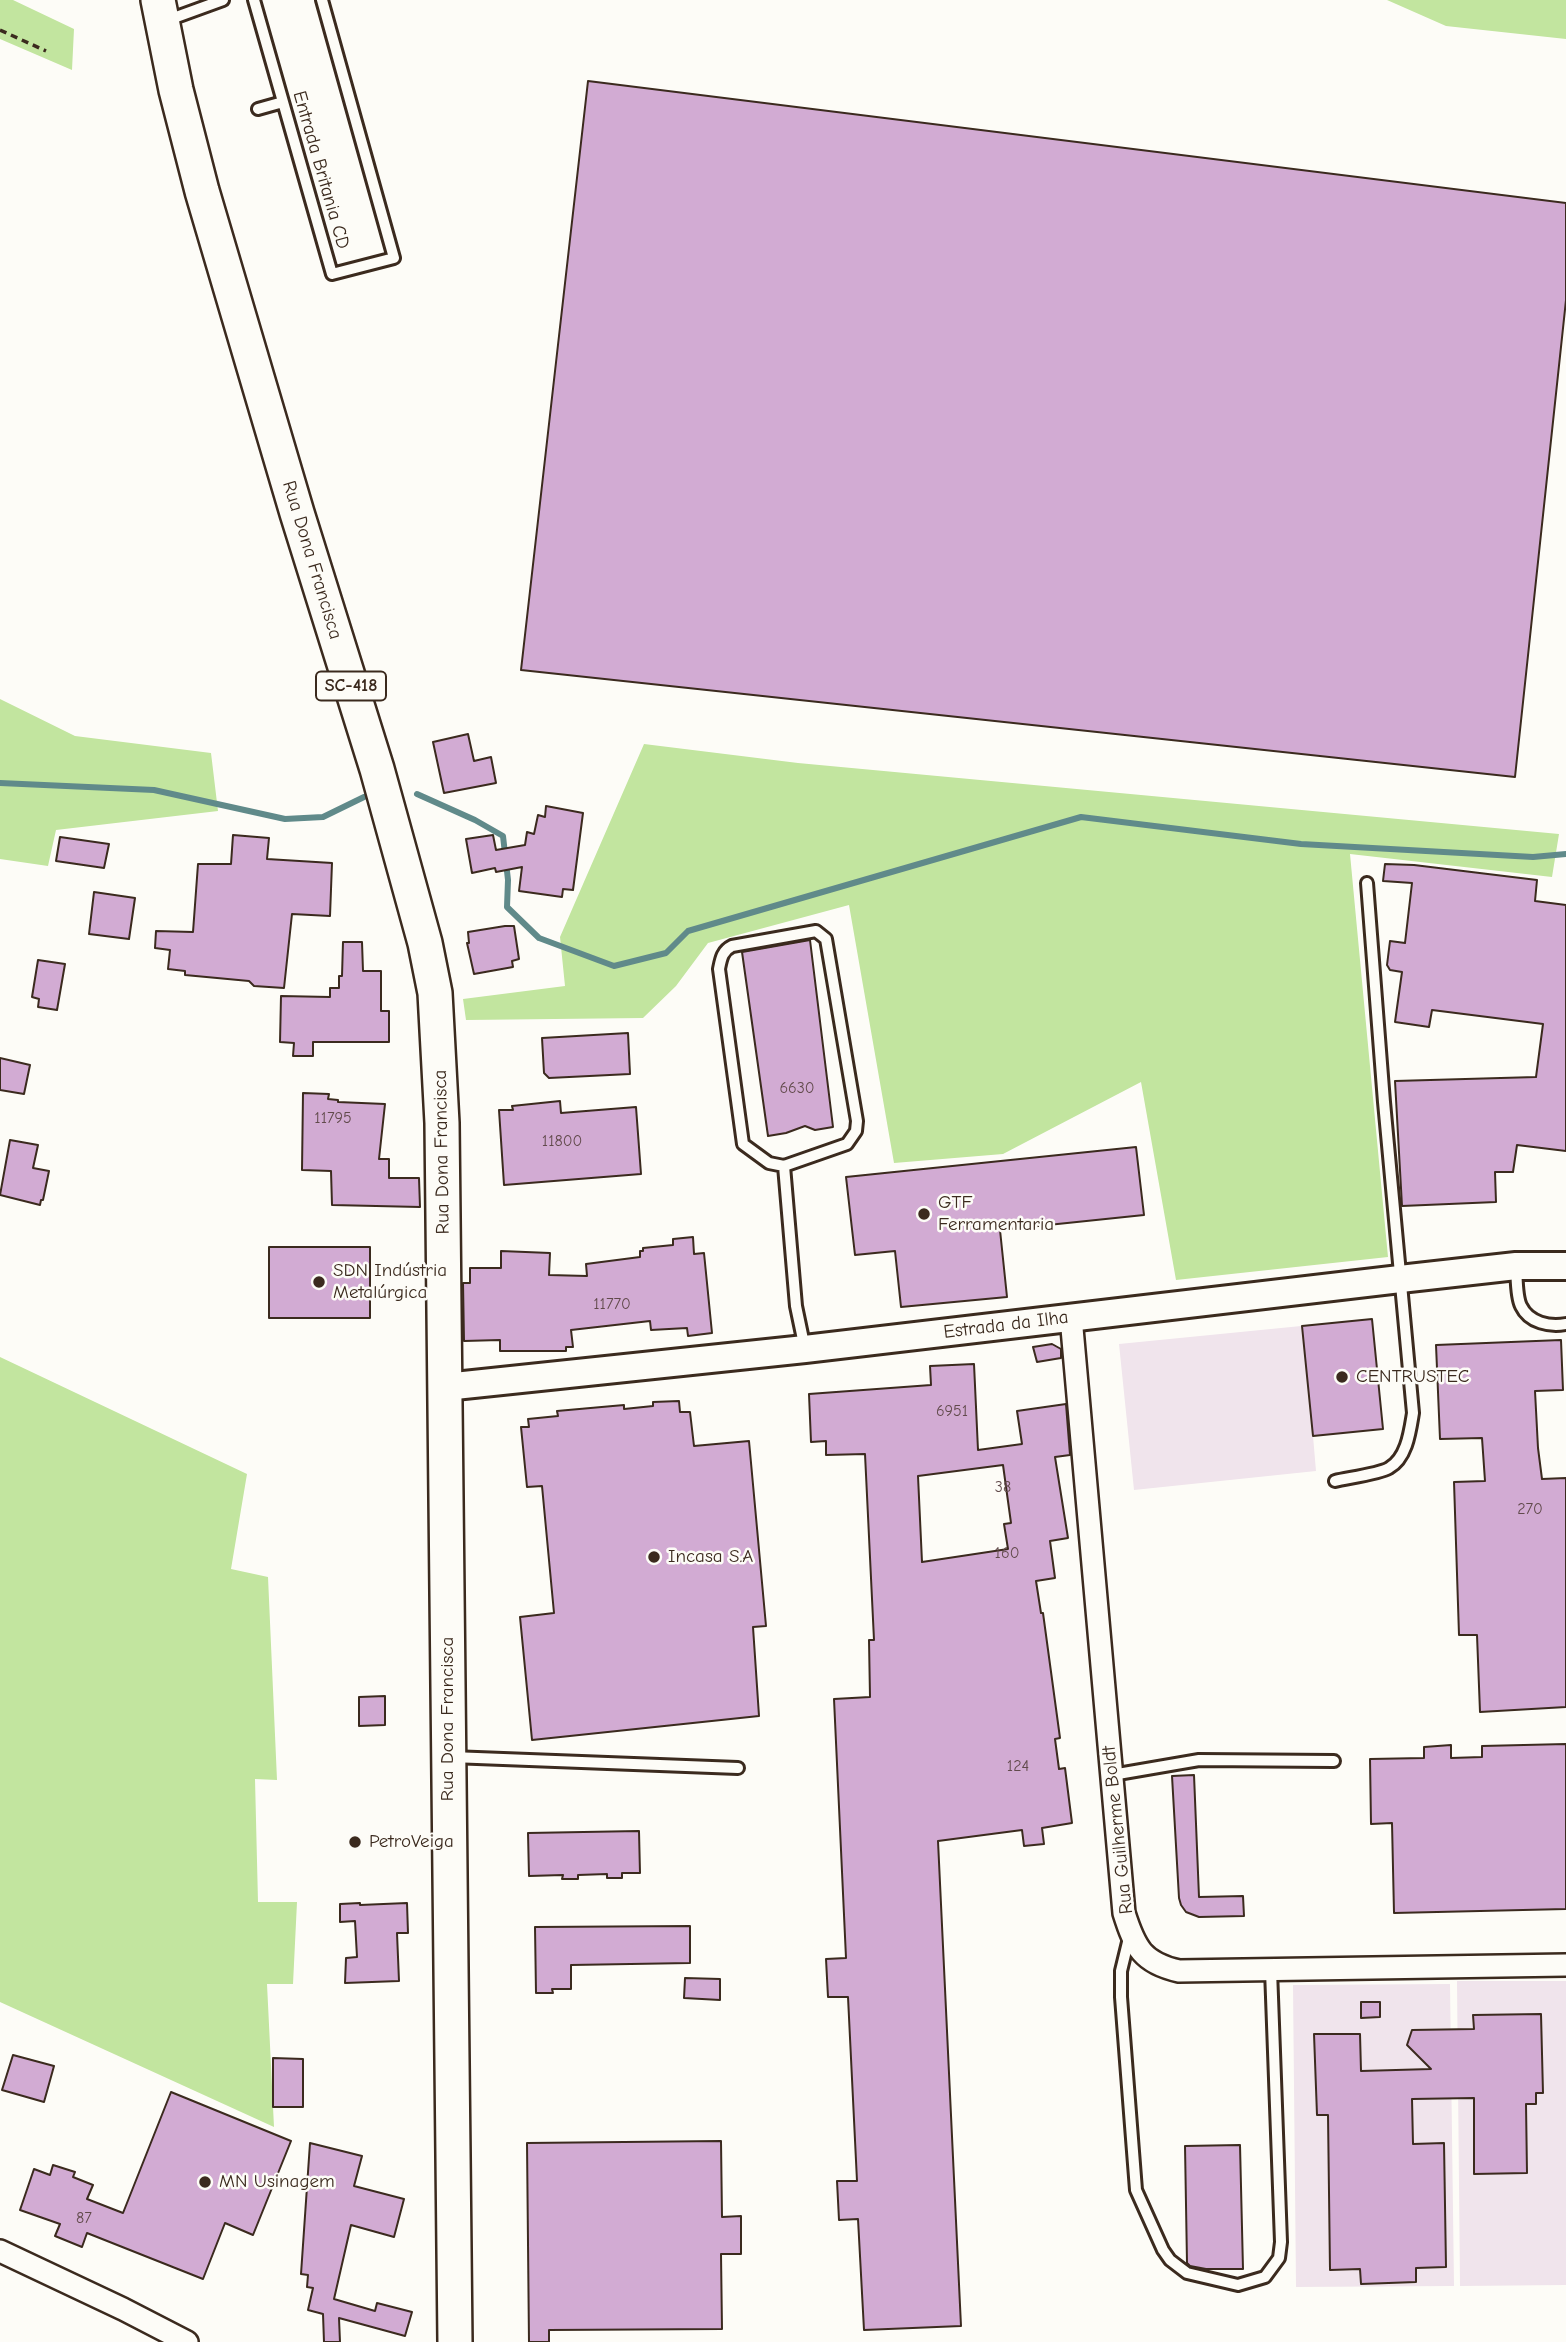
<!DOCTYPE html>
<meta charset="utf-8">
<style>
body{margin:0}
canvas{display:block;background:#fdfcf7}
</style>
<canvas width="1566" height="2342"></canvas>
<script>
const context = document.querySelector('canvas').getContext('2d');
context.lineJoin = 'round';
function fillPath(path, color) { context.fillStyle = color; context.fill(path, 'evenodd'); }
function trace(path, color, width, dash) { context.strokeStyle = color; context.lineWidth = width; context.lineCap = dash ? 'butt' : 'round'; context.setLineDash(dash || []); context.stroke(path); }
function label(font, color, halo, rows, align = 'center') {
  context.font = font + ' "Comic Neue",sans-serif'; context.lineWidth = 5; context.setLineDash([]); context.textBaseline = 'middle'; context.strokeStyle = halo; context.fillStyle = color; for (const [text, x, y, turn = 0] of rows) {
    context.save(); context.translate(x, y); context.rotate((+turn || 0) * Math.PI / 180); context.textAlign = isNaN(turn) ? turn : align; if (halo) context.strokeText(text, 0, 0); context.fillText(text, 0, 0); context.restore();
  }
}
const built = new Path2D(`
 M1372 1319 1383 1429 1313 1436 1316 1471 1134 1490 1119 1344Z
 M1457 1981H1566V2285L1460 2286Z
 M1450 1984 1454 2286 1296 2287 1293 1985Z`);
const green = new Path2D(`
 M0 0H13L74 29 72 70 0 39Z
 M1387 0H1566V39L1446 26Z
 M0 699 75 736 211 753 218 811 56 830 48 866 0 859Z
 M644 744 798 763 1559 834 1552 877 1350 854 1388 1257 1176 1280 1141 1082 1003 1154 894 1163 849 905 708 943 676 986 643 1018 466 1020 463 999 565 986 560 937Z
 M0 1357 247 1474 231 1569 268 1577 277 1780 255 1779 258 1902H297L293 1984H267L274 2127 0 2002Z`);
const stream = new Path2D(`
 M0 783 154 790 285 819 323 817 364 797
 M417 794 475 820 503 836 508 880 507 907 539 938 614 966 666 953 688 931 1081 817 1301 844 1533 857 1566 854`);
const building = new Path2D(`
 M588 81 1566 203V300L1515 777 521 670Z
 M468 734 474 761 491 757 496 783 444 793 433 742Z
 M546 806 583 813 573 890 563 889 562 897 519 891 522 867 496 872 495 868 472 873 466 839 493 835 496 850 525 845 527 832 534 834 538 815 545 817Z
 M233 835 269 838 267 859 332 863 330 916 292 914 284 988 254 986 249 981 185 975V971L168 969 170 950 155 948 156 931 193 932 198 864H231Z
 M60 837 109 844 104 868 56 861Z
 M1385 864 1414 865 1537 880 1535 901 1566 905V1151L1517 1145 1513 1172H1495L1496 1202 1402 1206 1395 1081 1536 1077 1543 1024 1432 1010 1429 1027 1395 1022 1402 972 1390 970 1387 965 1390 941 1405 943 1412 883 1383 881Z
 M94 892 135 898 129 939 89 934Z
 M505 926H514L519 959 512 961 513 967 474 974 467 943H469L468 932Z
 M810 940 833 1127 815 1130 805 1126 786 1133 768 1136 742 952Z
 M343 942H362L363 971H381V1011H389V1042H313V1056H293L294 1043 280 1042 281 996 330 997V988H339V976H342Z
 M38 960 65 964 57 1010 38 1007 39 999 32 997Z
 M628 1033 630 1074 549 1078 544 1073 542 1038Z
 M0 1058 30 1065 24 1094 0 1090Z
 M303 1093 329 1094 328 1099 338 1100V1102L385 1104 379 1159H389V1178H419L420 1207 332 1205 331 1171 302 1170Z
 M560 1101 561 1113 636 1107 641 1174 504 1185 499 1110H513L512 1106Z
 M10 1140 38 1145 33 1168 49 1171 43 1200H41L40 1205 0 1195Z
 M1136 1147 1144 1215 1000 1230 1007 1297 901 1307 895 1251 855 1255 846 1177Z
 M693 1237 694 1254 704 1253 712 1333 688 1336 687 1328 651 1330 650 1321 571 1330 573 1347H566V1351H500V1340L464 1341 463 1283H470V1268H501V1251L550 1253 549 1275 587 1276 586 1264 640 1257V1251H643V1248L673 1245V1239Z
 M269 1247H370V1318H269Z
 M1372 1319 1383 1429 1313 1436 1302 1326Z
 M1561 1340 1563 1390 1535 1391 1538 1448 1542 1479 1566 1478V1707L1480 1712 1477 1635H1459L1454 1482 1485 1481 1482 1438 1440 1439 1436 1345Z
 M1052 1344 1061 1349V1358L1037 1362 1033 1347Z
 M974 1364 978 1450 1022 1444 1017 1411 1066 1404 1070 1455 1055 1457 1068 1538 1050 1541 1055 1578 1036 1581 1041 1613H1043L1060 1738 1055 1739 1059 1769 1065 1768 1072 1823 1042 1828 1044 1844 1024 1846 1022 1830 938 1841 961 2326 864 2330 858 2219 839 2220 837 2181H857L848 1997H828L826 1959 846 1958 834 1699 870 1697 869 1640H874L865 1454 826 1455V1441L811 1442 809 1394 931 1385 930 1366ZM1003 1465 1011 1523 1004 1524 1008 1549 922 1562 918 1476Z
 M679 1401 680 1412H690L694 1446 749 1441 766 1626 753 1627 759 1716 532 1740 520 1617 554 1613 542 1486 527 1487 521 1427H529L528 1419 558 1416 557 1411 624 1405V1409L653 1406V1402Z
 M385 1696V1725L359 1726V1697Z
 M1566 1744V1909L1394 1913 1392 1823 1371 1824 1370 1759 1424 1758V1747L1451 1745V1758L1482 1757V1746Z
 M1194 1775 1199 1897 1243 1896 1244 1916 1199 1917 1186 1912 1181 1905 1179 1898 1172 1776Z
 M639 1831 640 1873H622V1878H607V1874L578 1875V1879H562L563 1875 529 1876 528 1833Z
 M360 1903V1905L407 1903 408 1933H397L399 1981 345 1983 346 1958 357 1957 355 1921 340 1922V1904Z
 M690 1926V1963L571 1965V1989H552L553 1993H536L535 1927Z
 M685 1978 720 1979V2000L684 1998Z
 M1361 2002H1380V2017L1361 2018Z
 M1541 2014 1543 2093H1536V2104H1526L1527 2173 1474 2174V2098L1412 2099 1413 2144 1444 2143 1446 2267 1416 2268V2282L1361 2284 1360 2269 1330 2270 1328 2115H1317L1314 2034H1360L1361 2071 1431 2069 1407 2045 1412 2030 1474 2029 1473 2015Z
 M13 2055 54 2066 44 2102 2 2090Z
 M273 2058 303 2059V2107H273Z
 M171 2092 291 2141 253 2235 225 2223 203 2279 87 2233 82 2247 55 2236 60 2224 20 2210 34 2169 50 2175 53 2165 75 2172 73 2177 93 2185 87 2199 123 2213Z
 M721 2141 722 2217 741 2216V2254H721L722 2329 549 2330V2342H529L527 2143Z
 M310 2143 362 2156 354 2186 404 2199 394 2237 351 2225 334 2299 375 2311 377 2303 412 2312 405 2336 339 2318 340 2342H324L323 2314 308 2310 313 2288 307 2287 308 2275 301 2274Z
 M1240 2145 1243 2269H1206L1190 2266 1187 2263 1185 2146Z`);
const path = new Path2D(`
 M0 30 46 51`);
const service = new Path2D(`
 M254 0 332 274 394 258 322 0
 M168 20 223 0
 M258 109 283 102
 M816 931 826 939 857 1121 856 1131 847 1144 784 1166 769 1163 743 1144 719 969C721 959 722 951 732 946Z
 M784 1166 796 1306 805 1349
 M1516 1266C1517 1278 1516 1296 1521 1306 1529 1323 1550 1327 1566 1324
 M1335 1481C1347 1478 1379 1474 1389 1468 1407 1458 1410 1431 1413 1413L1384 1102 1367 883
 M451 1757 738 1768
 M1112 1775 1199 1760 1334 1761
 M1130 1934 1121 1971V1997L1136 2190 1163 2250 1170 2260 1187 2273 1238 2285 1265 2277 1279 2258 1281 2242 1271 1970`);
const minor = new Path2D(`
 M1071 1317 1124 1913C1135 1948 1143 1963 1179 1971L1566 1965
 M0 2251 123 2309 187 2342`);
const tertiary = new Path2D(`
 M445 1387 805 1349 1400 1279 1516 1266H1566`);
const primary = new Path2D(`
 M158 0 176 90 202 191 297 513 377 769 425 943 435 993 442 1123 455 2342`);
const markers = [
 [924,1214,7,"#3b2a1e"],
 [319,1282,7,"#3b2a1e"],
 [1342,1377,7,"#3b2a1e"],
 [654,1557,7,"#3b2a1e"],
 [355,1842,7,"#3b2a1e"],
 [205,2182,7,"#3b2a1e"]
];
const numberNames = [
 ["6630",797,1088],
 ["11795",333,1118],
 ["11800",562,1141],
 ["11770",612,1304],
 ["6951",952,1411],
 ["38",1003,1487],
 ["270",1530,1509],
 ["160",1007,1553],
 ["124",1018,1766],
 ["87",84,2218]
];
const shields = [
 [351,686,70]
];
const shieldNames = [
 ["SC-418",351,686]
];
const streetNames = [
 ["Entrada Britania CD",321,170,74],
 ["Rua Dona Francisca",312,560,73],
 ["Rua Dona Francisca",442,1152,-91],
 ["Estrada da Ilha",1006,1325,-7],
 ["Rua Dona Francisca",448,1719,-90],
 ["Rua Guilherme Boldt",1118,1830,-96]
];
const poiNames = [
 ["GTF",938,1203],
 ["Ferramentaria",938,1225],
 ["SDN Indústria",333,1271],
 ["Metalúrgica",333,1293],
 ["CENTRUSTEC",1356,1377],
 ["Incasa S.A",668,1557],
 ["PetroVeiga",369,1842],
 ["MN Usinagem",219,2182]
];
fillPath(built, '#f0e4ec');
fillPath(green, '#c2e59f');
trace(stream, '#608a8a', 6);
fillPath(building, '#d2abd3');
trace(building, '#3b2a1e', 2);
trace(service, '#3b2a1e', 16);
trace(minor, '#3b2a1e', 26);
trace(tertiary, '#3b2a1e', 32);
trace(primary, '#3b2a1e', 38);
trace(path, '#3b2a1e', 3.5, [7, 5]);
trace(service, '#fdfcf7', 10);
trace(minor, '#fdfcf7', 21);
trace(tertiary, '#fdfcf7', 26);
trace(primary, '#fdfcf7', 33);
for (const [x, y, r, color] of markers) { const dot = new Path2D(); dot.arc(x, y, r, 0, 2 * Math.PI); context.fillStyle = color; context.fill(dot); trace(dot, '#fdfcf7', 2.5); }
label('16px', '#614a4b', null, numberNames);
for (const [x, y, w] of shields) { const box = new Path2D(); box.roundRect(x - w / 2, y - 14.5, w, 29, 5); context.fillStyle = '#fdfcf7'; context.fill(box); trace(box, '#3b2a1e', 2); }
label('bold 18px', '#3b2a1e', null, shieldNames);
label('19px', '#3b2a1e', '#fdfcf7', streetNames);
label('19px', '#3b2a1e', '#fdfcf7', poiNames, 'left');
</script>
